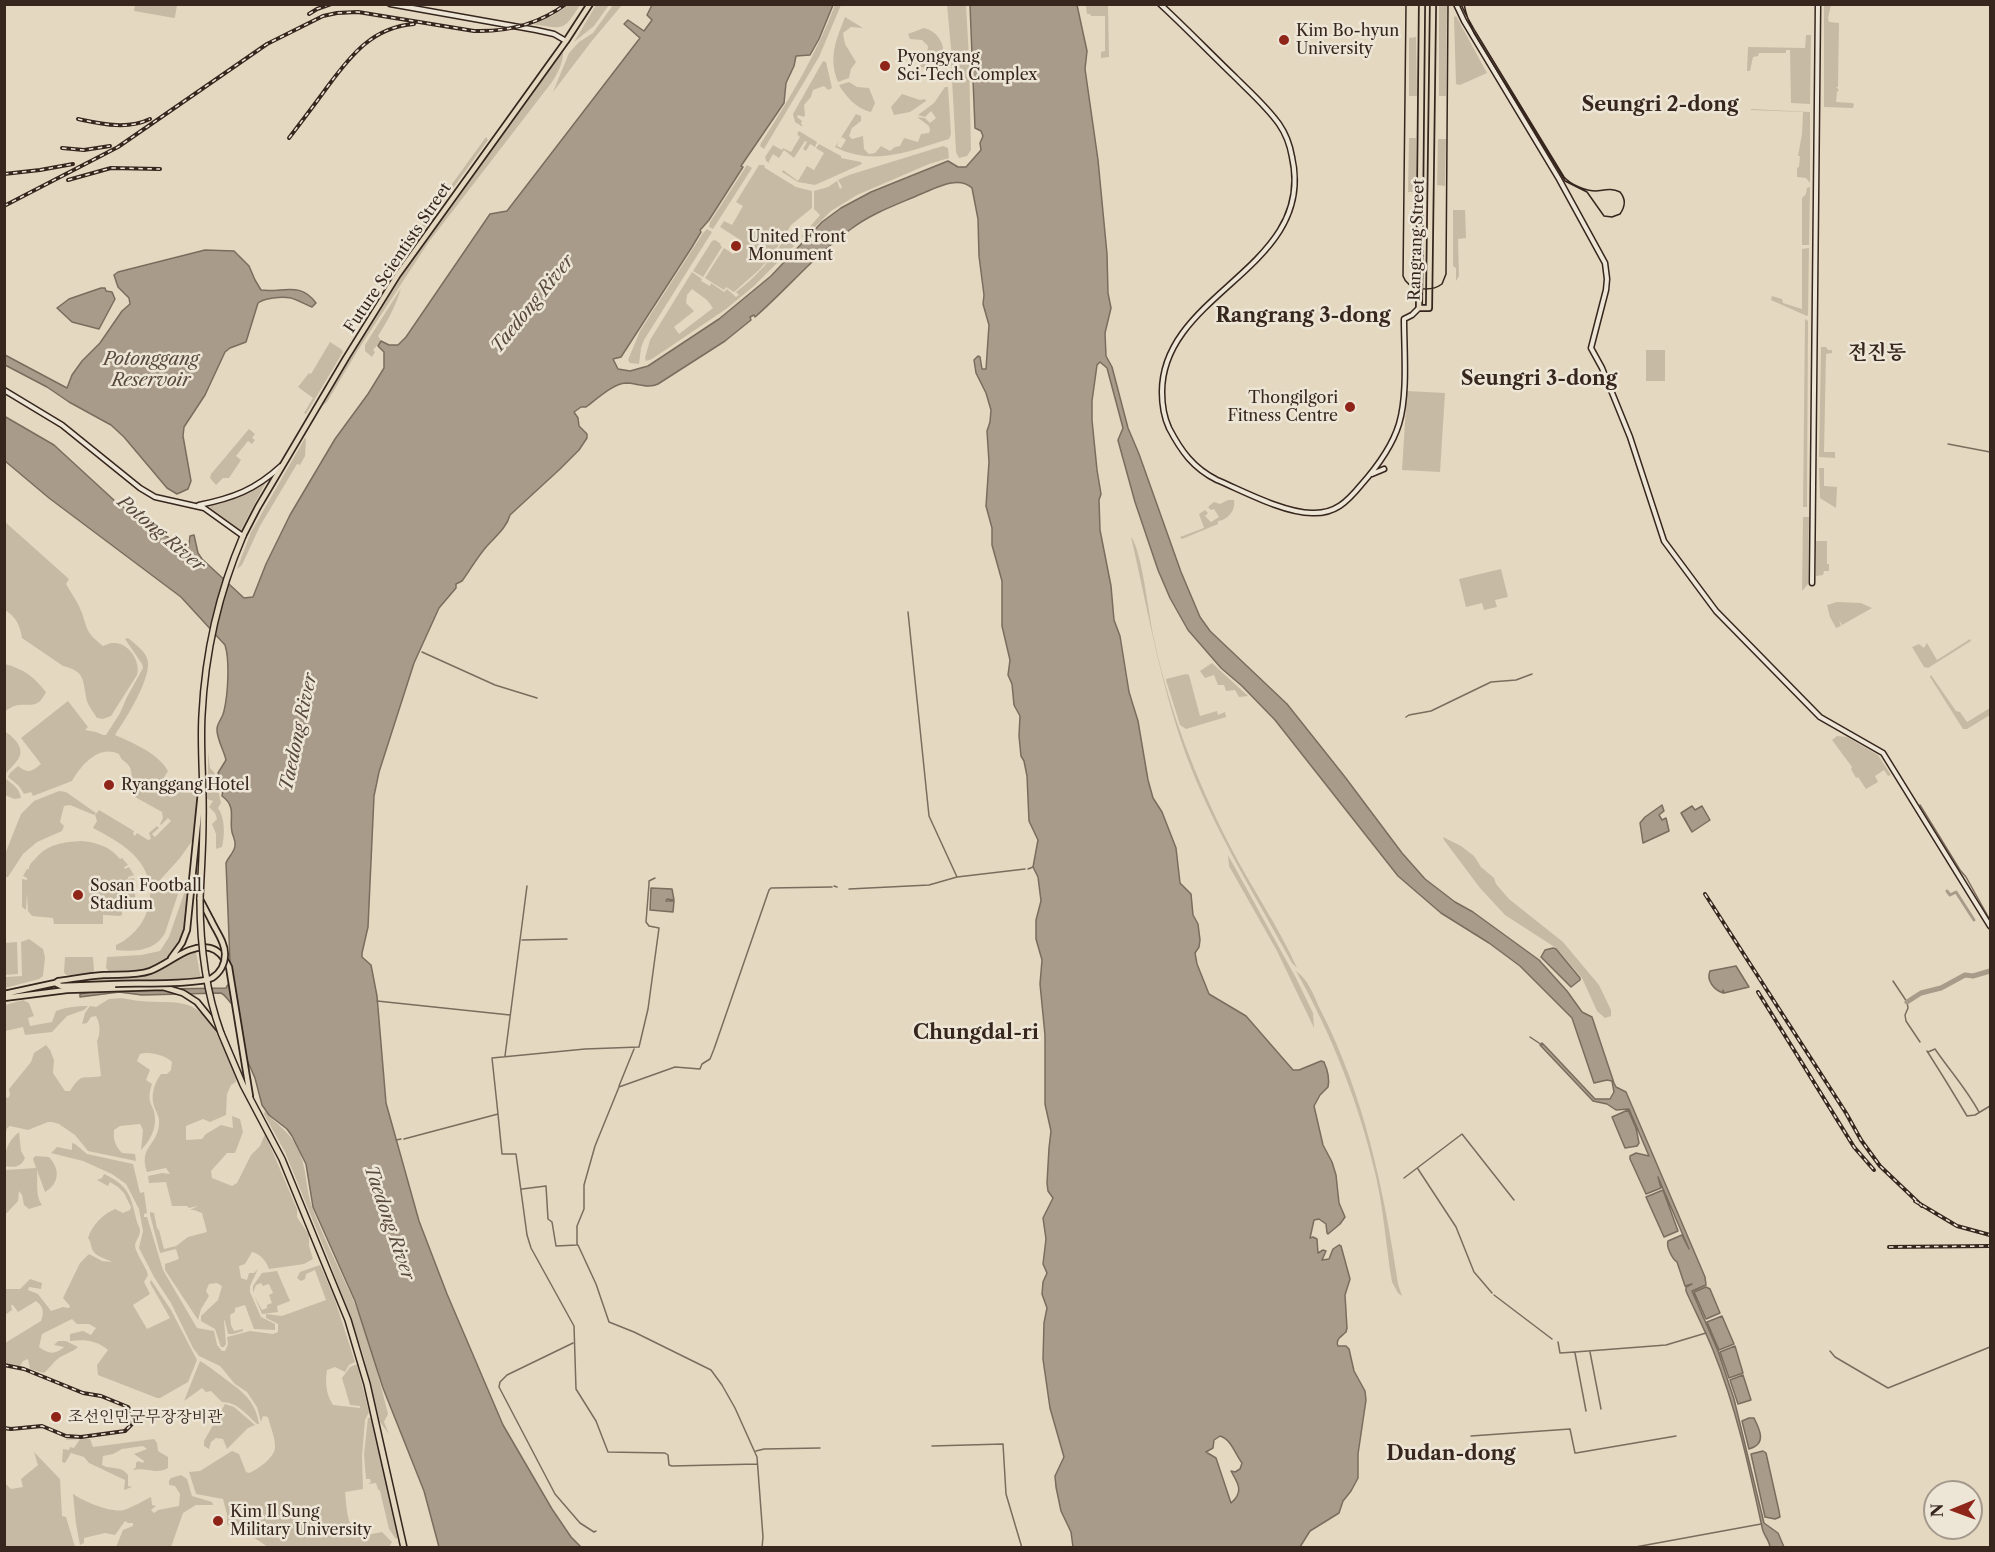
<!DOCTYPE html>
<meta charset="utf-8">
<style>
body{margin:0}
#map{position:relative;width:1995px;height:1552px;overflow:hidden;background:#e4d8c0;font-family:"Libre Caslon Text",serif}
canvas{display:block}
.frame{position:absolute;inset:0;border:6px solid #37261e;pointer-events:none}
.north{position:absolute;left:1923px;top:1480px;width:60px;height:60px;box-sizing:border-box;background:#ede6d6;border:2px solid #a4998c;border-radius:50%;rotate:269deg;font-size:16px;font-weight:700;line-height:24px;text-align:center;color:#37261e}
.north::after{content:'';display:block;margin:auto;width:21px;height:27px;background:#8f2418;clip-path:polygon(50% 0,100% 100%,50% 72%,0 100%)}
</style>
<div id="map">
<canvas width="1995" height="1552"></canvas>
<div class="frame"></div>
<div class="north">N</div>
</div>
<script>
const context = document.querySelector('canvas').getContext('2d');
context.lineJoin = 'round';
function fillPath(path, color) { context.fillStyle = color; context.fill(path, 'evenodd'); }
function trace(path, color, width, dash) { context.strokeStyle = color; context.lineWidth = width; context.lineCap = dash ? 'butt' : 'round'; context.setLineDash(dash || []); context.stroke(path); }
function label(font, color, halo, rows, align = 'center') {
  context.font = font + ' "Libre Caslon Text","Noto Serif KR",serif'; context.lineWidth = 5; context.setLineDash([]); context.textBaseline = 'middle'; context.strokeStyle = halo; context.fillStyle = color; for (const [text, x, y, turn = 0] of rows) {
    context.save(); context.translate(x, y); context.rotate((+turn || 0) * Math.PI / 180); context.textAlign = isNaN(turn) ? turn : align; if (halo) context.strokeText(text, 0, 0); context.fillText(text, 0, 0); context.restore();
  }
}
const green = new Path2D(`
 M142 5H177L175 17 174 18 134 11 135 5Z
 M569 5H580C563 32 564 29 532 24L552 16Z
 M596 5H609L594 26 574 42Z
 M613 5H622L591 42 553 92 569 53 579 42 593 33Z
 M835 5H841L819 57 764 149 760 146 761 143C790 98 816 55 835 5Z
 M947 5H966L969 58 952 59Z
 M1439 5H1447L1446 96H1439Z
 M1824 5H1831L1828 18 1829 22 1839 23 1838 87H1836L1839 90 1837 92 1836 102 1852 103 1854 104 1853 108 1824 107Z
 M1086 6H1108L1109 57 1101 58V52L1105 51V16H1091L1090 14H1087Z
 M1456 16 1487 73 1460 85 1456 84 1454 17Z
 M845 17 863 28 851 27 843 33 845 44 856 62 851 69 849 78 838 82C828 58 836 40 845 17Z
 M924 28C937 31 944 42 944 56L926 69 920 66 927 55 928 46 922 40 910 39 908 34Z
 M1806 35H1811L1810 104 1791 103 1790 50H1786V53H1759L1758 56 1753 57 1750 71H1747L1748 47 1805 48Z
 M1416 37 1417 96H1409V38Z
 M563 51C564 61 558 73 552 82L428 243 358 350 327 402 322 406 367 328 393 288Z
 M969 60 971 150 967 156 959 158 956 152 951 61Z
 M823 61 826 62 832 88 828 90 824 86 813 90 811 97 804 105 805 115 804 117 798 115 797 117 802 121 801 123 803 127 795 122 793 114Z
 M849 82 857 87 869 88 875 103 871 112C857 109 846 97 839 85Z
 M945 87H948L951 134 949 139C909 151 875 167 835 147L838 142 837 146 841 148 846 140 842 137 840 139 856 114 861 116V121L852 128 849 136 852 139 863 136 864 149 869 154 875 153 881 146 890 151 895 147 900 146 904 138 918 142 921 134 929 133 930 130 929 126 917 117 925 118 930 123 936 118 931 111 925 117 918 115 934 103Z
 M902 94 920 100 925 99 926 101 910 112 894 115 891 107Z
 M1751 109 1810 112V183L1806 178 1797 177V168L1799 167 1800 156H1798L1802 134 1803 112 1751 110Z
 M799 131 817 142 815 147 810 144 806 151 803 149 807 142 805 141 794 158 784 150 779 158 773 154 769 161 770 163 766 161 765 157 773 145 782 150 783 148 791 152 800 137 797 134Z
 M486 137 488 140 413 243 411 241Z
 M1409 138H1416V192H1408Z
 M1438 139H1446L1445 186 1437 185Z
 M819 144 841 156V158L861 162 862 164 815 185 798 182 782 172 783 170 798 181 807 166 814 170 824 153 816 148Z
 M943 146 948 148 949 158 929 164 857 195 831 211 804 238 802 236 820 215 814 209V191L828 187 837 181 840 189 842 187 838 180 849 175Z
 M747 165 752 168 713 229 709 227 710 222Z
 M759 165H764L765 168 796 187 812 191V208L791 225 773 254 759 270 734 292 726 287 724 290 705 278 724 248 733 254 741 249 742 241 720 227 724 221 732 225 743 206 736 202Z
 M1810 187 1809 245H1802V198L1806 194 1807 188Z
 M1453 210H1465L1466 238 1458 239 1459 276 1456 281V268L1453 266Z
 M707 229 712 232 644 340 641 348 639 364 630 363 628 360 640 331 703 233Z
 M786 237 794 246 754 286 726 309 652 359 646 361 645 358 650 340 692 272 702 279 701 281 710 286 711 283 724 292 727 289 736 297 739 295 736 292C756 277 772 259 786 237ZM692 289 707 300 713 308 679 334 674 327 694 311 686 303 687 295Z
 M715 240 721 244 720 245 722 247 703 277 693 271 712 241Z
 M1809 248 1808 315 1807 316 1771 300 1772 296 1782 299 1783 303 1802 309V249Z
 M401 288C397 304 387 322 378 336L381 341 373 350 375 352 372 357 365 351V345Z
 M1805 319 1808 321 1807 507H1803Z
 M330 342 341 349 343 352 306 414 304 413 313 398 298 387 309 373 311 374Z
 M1821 347H1826L1828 350H1832V353L1826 354 1824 452H1835V458L1819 457Z
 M1646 350H1665V381H1646Z
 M1407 391 1445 393 1440 472 1402 470Z
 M249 429 255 434 252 438 255 440 252 444 248 441 236 456 241 460 229 478H223L216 485 210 478 211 474Z
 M305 438 306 439 305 456 300 465 297 464 260 526 242 565 237 569 251 532Z
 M1819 468H1824V486L1837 487 1836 508 1820 498Z
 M266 482 241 530H238L209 509 210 505 236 498Z
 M1228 500H1234C1236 510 1228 520 1218 521V524L1182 539 1180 537 1204 528 1199 514 1205 510 1208 513 1205 516 1211 522 1219 517 1214 509 1211 510 1208 507 1214 502 1220 504Z
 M1803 517H1809L1808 584 1802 591Z
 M4 521 69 579 66 584C70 591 75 598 79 606 89 628 82 629 103 646 106 645 109 643 113 643 129 642 141 662 137 675L111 716 103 719 97 718C93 711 87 705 86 697 83 679 84 671 63 666L22 638C20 625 16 617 5 610Z
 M1131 537C1142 550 1149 618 1154 639 1169 710 1196 779 1229 844 1250 886 1278 925 1297 968L1292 963C1257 899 1218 836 1191 768 1162 693 1149 615 1131 537Z
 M1816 541H1827V564H1829V571H1824L1823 575 1816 576Z
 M1501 569 1508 597 1495 600 1497 607 1484 610 1482 603 1466 607 1459 579Z
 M1837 602 1861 603 1872 608 1842 625 1839 620 1844 616 1839 620 1841 626 1836 628 1830 617 1827 605Z
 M128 638C134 643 144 650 147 658 154 675 125 720 115 735 133 743 158 753 168 771L163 779 165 781 168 780 172 784 175 782 197 793 198 797 192 841 180 858 151 890C146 856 121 843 93 828L97 821 95 815 99 810 134 831 133 834 135 836 137 833 148 840 151 839 149 833 157 826 159 828 152 834 155 837 171 821 168 818 161 825 160 824 163 818 162 812 135 797 138 795 135 787H132C131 781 133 771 129 766 125 760 122 762 119 754 99 744 81 765 72 781L33 796 31 792 24 794 19 786 8 777 10 773 18 766C28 774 31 772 41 764L21 738 68 701 88 727 85 730 96 732 103 735H106L120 713 127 697 143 668 142 664 125 639Z
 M1970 639 1971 641 1928 668 1924 667 1912 647 1919 644 1924 648 1927 643 1937 660Z
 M1212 663 1248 696 1239 697 1235 690 1226 691 1224 685H1218L1214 675 1205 678 1200 671Z
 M5 664C24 669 34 677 46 692 38 708 33 704 19 705 14 705 9 709 5 711Z
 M1186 674 1189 675 1200 716 1217 711 1218 715 1225 712 1226 717 1186 729 1180 725 1166 680V679Z
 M1931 675 1956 711 1960 712 1967 722 1990 708V715L1967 729H1963L1930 677Z
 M5 732C10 734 12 737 16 741 28 757 13 763 5 775L6 779C13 785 19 787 21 798L14 799 5 795Z
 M1837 736 1847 737 1878 755 1891 775 1888 776 1884 770 1875 776 1878 782 1866 789 1858 777 1856 778 1851 769 1852 767 1832 740Z
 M208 752 210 768 214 772 221 803 218 808C225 817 225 835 222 847L216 849V834L212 824 217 819 215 813 209 807 213 801 207 799 206 794 210 786 208 780Z
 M59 791 66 792 96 813 94 815 70 805 64 806 60 822 64 826 62 831 37 842 23 854 8 877H5V854L21 814 34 801Z
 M1443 837 1461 846 1474 856 1481 867 1494 878 1496 884 1509 899 1563 942 1599 985 1611 1010V1016L1605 1018 1597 1011 1582 978 1556 948 1505 915 1480 888 1444 840Z
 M82 841C98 843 109 846 120 859L122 858 128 865 124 867 125 869 129 867 134 875 128 877V879L134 878 135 890 128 891 135 892C135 897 137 909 129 910 127 910 125 909 122 909V915L120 916 103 915V924H54L53 918 32 916 28 911 27 893 26 910 22 907V879L27 880V878L23 876 27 869H29C29 864 32 862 36 858 48 844 63 842 82 841Z
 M1228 855 1296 978 1313 1013 1314 1028 1277 951 1229 866Z
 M163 882 181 885 165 933C155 951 135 952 116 950V945C136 936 150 916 150 894Z
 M187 885C188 893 186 904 186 913 183 948 170 968 132 971 124 972 116 973 109 972L106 968 107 957 141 955 160 951 169 937Z
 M29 939 43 949 45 957 43 976 39 979 5 988V977L22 976 21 942Z
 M17 942 18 974 5 975V943Z
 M196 952 201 979 58 984 73 980 148 974Z
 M65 957H93L94 971 90 974 66 975 64 972Z
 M1296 971C1308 979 1314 996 1320 1009 1364 1094 1384 1190 1398 1284L1402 1296 1398 1293 1392 1282C1386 1247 1384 1212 1376 1177 1360 1106 1332 1035 1296 971Z
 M122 998C173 1010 196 984 223 1047 227 1058 235 1070 236 1082L231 1085 227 1094 226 1115 210 1122 203 1119 186 1126V1140L202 1139 206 1134 221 1125 233 1128 232 1116 240 1119 243 1132 235 1153H227L211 1171 212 1178 232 1186 237 1183 251 1155 260 1146 265 1134 297 1209V1217L309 1235V1246L313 1259 304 1264 269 1269C266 1261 261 1254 252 1252L245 1264 239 1266 241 1278 247 1280 249 1273H254L258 1269 250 1286V1292L261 1317 275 1324V1330L254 1329 245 1305 235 1308V1312L230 1315 231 1325 234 1331 243 1329V1331L233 1334H228L225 1321 224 1320 226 1344 224 1347H221L215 1329 201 1321V1316L218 1300 222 1286 217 1283 209 1284 206 1291 209 1296 201 1309 198 1320 165 1270V1264L179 1259 176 1249 160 1253 150 1215V1212L154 1213 157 1228 159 1230 164 1249 176 1246 188 1237 207 1232 202 1213 194 1210H190L198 1206 189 1208 187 1206H172L166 1182 149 1183 148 1176 162 1173 170 1174 166 1168 147 1172C138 1147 158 1145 159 1124 160 1117 156 1112 154 1106 150 1095 155 1082 161 1074H167L171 1070 172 1062C165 1055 149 1051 140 1054L137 1061 150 1070 146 1080 152 1084C145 1105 155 1104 155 1118 156 1130 149 1142 141 1150L143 1130 140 1124 120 1126 114 1130C113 1140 115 1145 122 1153L135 1154 136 1161 88 1151 75 1135 59 1124 52 1122H48L28 1130 10 1126 7 1128 5 1136V1097L8 1098 10 1095 9 1089 31 1062 34 1053 46 1045 50 1050 54 1060 53 1073 65 1091H70C83 1071 82 1080 101 1076L97 1041C101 1032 100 1024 96 1016L91 1017 87 1023 82 1024 85 1013 90 1006 96 1007 109 999Z
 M23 1000 29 1003 34 1016 28 1018 30 1026 52 1022 56 1011C66 1007 78 1006 88 1006L84 1010 67 1016 52 1032 25 1035 23 1027 5 1031V1005Z
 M265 1111C275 1123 288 1131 296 1145 307 1164 305 1186 312 1207 323 1237 338 1266 351 1295 368 1333 378 1374 388 1414L384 1422 389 1434 380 1422 363 1354 329 1260 285 1152 264 1114Z
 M19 1132 21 1151 25 1158C21 1167 14 1168 5 1166 4 1152 7 1142 19 1132Z
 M72 1143 75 1144 87 1154 133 1164 140 1193 144 1192 147 1213 144 1214V1217H147L163 1270 197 1328 214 1331 217 1345 222 1351H225L228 1344 227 1337 250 1331 273 1334 278 1332V1324L266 1318V1314L282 1316 326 1300 315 1270 306 1274 305 1279 301 1281 297 1278 300 1272 320 1265 334 1297 355 1362 349 1365 345 1372 335 1367 327 1370C325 1383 326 1394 333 1405L360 1408V1406L350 1405 342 1378 350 1367 357 1364 369 1412 365 1420 362 1456 363 1489 345 1492C347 1508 346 1528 361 1536L382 1532 392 1542 389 1547H268L244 1531 234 1530 227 1524V1514L223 1499 196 1494 189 1472 200 1471 232 1451 239 1454 246 1472 249 1473C258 1469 276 1457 275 1446 275 1437 270 1426 268 1417L263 1416 261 1422 257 1407 247 1392 235 1384 220 1366 199 1356 193 1348 171 1303 154 1277 139 1248 143 1231 139 1209 126 1184 112 1174 83 1161 51 1153 57 1147 72 1150Z
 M35 1156 49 1157C60 1169 60 1183 45 1192L37 1170C38 1182 35 1196 42 1205L29 1209 24 1205 22 1195 19 1191 18 1201 5 1215V1170L36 1168 33 1159Z
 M104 1174C130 1186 131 1197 137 1222 138 1226 140 1227 140 1231 140 1236 136 1240 135 1245 135 1253 146 1266 148 1275L144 1282 150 1294 133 1305 147 1329 170 1318 150 1283 151 1280 171 1310 197 1360 188 1382 160 1398H157L98 1375 97 1365 108 1350C97 1340 84 1339 70 1341V1334L83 1331 91 1335 96 1328 89 1324H77L72 1319 42 1334 39 1347C49 1354 55 1355 64 1347L54 1345 58 1341H66L78 1347C73 1352 66 1353 59 1358 53 1362 50 1368 44 1373L30 1369 28 1359 23 1361 19 1368 5 1364V1343L41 1321C44 1312 44 1307 36 1301L18 1312 13 1305H11L12 1310 5 1315V1289H20L30 1279 42 1283 41 1289 29 1287 28 1290 38 1294 51 1311 63 1307 69 1308 70 1306 63 1298 80 1263 89 1254 102 1261 112 1262C107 1259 97 1257 94 1252 90 1247 92 1243 88 1238 92 1225 103 1214 115 1209L123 1213 130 1210 131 1207 124 1193 118 1187 110 1182 108 1186 97 1180 102 1178Z
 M277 1271 290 1301 277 1306 278 1312 262 1314 255 1297 262 1310 267 1308V1305L272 1303 269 1295 273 1293 269 1284 263 1286 261 1283 256 1285 253 1293V1286L262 1273Z
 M200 1361C212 1368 221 1376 232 1384 247 1395 256 1405 259 1424H257C246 1414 237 1402 222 1402L211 1391 206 1392 202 1388 184 1401Z
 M225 1404 234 1407 255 1425 248 1428 227 1449 223 1439 216 1438 211 1442 209 1449 204 1446V1441Z
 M368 1418H372L399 1535 396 1539 389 1529 380 1491 378 1489 376 1483 368 1484 371 1482 370 1479H366L364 1454Z
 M67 1437H88L89 1438 83 1439H90L93 1447 154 1439 157 1443 158 1451 168 1457V1468C156 1475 146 1467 133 1470L136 1467V1463L138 1461 143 1463 144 1461 134 1454 147 1449 143 1446 122 1449 113 1454 103 1456 102 1465C111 1470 121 1465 128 1475V1486L132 1487 124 1490 125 1480 89 1463 84 1457 71 1453 65 1463 62 1462 63 1449 69 1450 70 1447 74 1448 80 1439 66 1440Z
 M34 1452 60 1479 62 1516 66 1517 75 1547H5V1483L11 1489 23 1487 21 1479 38 1465Z
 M181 1475 187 1479 192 1496 212 1502 213 1505H196L183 1513 171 1547H116L123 1530 133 1526V1523H128L125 1521 115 1535 105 1533 84 1538V1543L80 1545 76 1524 73 1494C85 1502 111 1513 124 1510 133 1507 143 1501 151 1497L152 1505 156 1506 151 1510 154 1513 158 1510 179 1506 180 1494 175 1486 169 1485V1481L171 1478Z`);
const water = new Path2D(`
 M652 5H833L819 39 810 55 796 56 794 66 786 83 784 103 741 166 743 167 709 220 702 228 700 230 701 232 692 247 621 357 613 359 618 369 630 371 648 366 719 319 771 276 822 222 841 208 871 192 948 161 958 167H966L981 150 980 143 983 136 981 131 975 128 970 5H1077L1087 51 1085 69 1098 160 1107 254 1108 293 1111 308 1105 333 1106 356 1112 367 1128 428 1139 454 1181 572 1200 617 1210 631 1287 704 1345 777 1402 853 1425 879 1455 902 1473 912 1539 960 1567 991 1582 1012 1592 1017 1614 1083 1616 1087 1626 1092 1705 1277 1706 1285 1692 1291 1718 1351 1734 1399 1764 1523 1778 1533 1784 1547H1770C1769 1539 1763 1535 1762 1527 1749 1467 1736 1407 1713 1350 1705 1330 1695 1311 1686 1291V1287L1692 1284 1685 1286 1677 1262C1672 1259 1666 1246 1668 1241L1682 1235 1689 1249 1658 1177 1661 1188 1646 1194 1630 1159V1156L1636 1153 1649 1156 1629 1109 1616 1110 1607 1104 1593 1101 1540 1045 1542 1043 1547 1048 1595 1099H1610L1614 1092 1612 1081 1607 1080 1594 1083 1572 1018 1520 966 1489 943 1441 913 1398 876 1275 720 1242 686 1221 668 1188 630 1170 598 1158 570 1135 502 1119 444 1118 440 1123 428 1107 368 1100 362 1097 365 1092 401V420L1097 470 1101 494 1099 500 1100 530 1111 586 1114 620 1120 636 1129 692 1138 721 1148 780 1153 798 1162 812 1176 848 1180 883 1191 894 1193 915 1198 924 1200 940 1199 947 1195 953 1197 964 1209 994 1246 1016 1293 1070H1299L1321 1061 1324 1062C1328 1071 1330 1078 1328 1087L1320 1095 1314 1106 1323 1145 1332 1162 1336 1175 1339 1203 1345 1217 1340 1224 1328 1234 1327 1233 1326 1224 1319 1219 1314 1220 1310 1238 1313 1237 1317 1239 1318 1253 1323 1250 1326 1251 1322 1260 1329 1259 1333 1249 1339 1245 1341 1246 1350 1279 1345 1295 1347 1328 1346 1332C1342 1336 1335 1339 1338 1346H1346L1349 1349 1354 1371 1365 1391 1366 1400 1358 1454V1478L1351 1491 1343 1501 1339 1513 1310 1531 1300 1547H1073L1071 1532 1061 1511 1056 1487 1055 1476 1064 1457 1050 1408 1043 1359 1044 1323 1047 1308 1042 1294 1043 1282 1047 1273 1043 1264 1046 1239 1043 1218 1053 1198 1048 1191 1047 1183 1049 1148 1051 1131 1045 1104V1035L1040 984 1042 960 1036 939V920L1041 901 1038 877 1033 867 1038 840 1029 821 1027 776 1024 761 1021 756 1019 736 1020 716 1014 705 1012 684 1008 675 1010 660 1002 626V581L992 545V528L986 506 989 462 987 431 990 422 991 410 986 393 976 373 974 360 978 356 980 357 982 369H986L989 325 983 304 984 295 979 256 978 219 972 188C958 175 936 188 921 194 896 205 872 213 851 229 816 254 788 288 755 317L754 315 750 317 751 320 725 341 658 384C648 389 636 383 626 383 612 384 597 399 586 407H581L574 412 578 418 579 426 587 434V438L579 450 560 469 510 515C507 527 496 536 487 546 478 556 470 570 462 581L456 584V588L439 608 414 663 379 772 374 796 368 927 362 953V957L371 965 377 996 386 1103 419 1221 447 1294 503 1425 552 1509 571 1537 581 1547H439L424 1491 383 1388 355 1301 313 1207 306 1164 292 1136 287 1129 269 1115 262 1105 255 1078 247 1060 238 1008C227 1003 229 997 221 993L142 995 119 992 80 997V994L103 990 226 988 232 978 230 962 226 863C228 857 234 853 235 846 236 840 233 837 232 832 229 818 237 807 222 796L224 785 218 773 226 760C224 750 216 738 217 728 218 722 223 717 224 711 228 694 230 660 225 645L181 597 49 498 5 461 4 416 54 445 116 502 162 534 186 547 189 545 190 536 194 535 198 553 202 559 244 598 253 597 266 564 290 515 335 439 368 394 384 368V352L378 346 381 341 389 345H398L406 337 490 214 507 211 640 38 624 24 628 20 644 31 652 20 647 15ZM1220 1436C1231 1439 1235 1454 1242 1463L1240 1469 1235 1472 1231 1471C1237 1482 1245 1491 1231 1503L1216 1458 1206 1452 1213 1448 1214 1440Z
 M205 250 234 251 249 266 255 280 261 290C283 293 300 281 316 303L312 307C295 300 292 295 273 298 267 299 263 299 258 303L246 342 230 348 225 352 205 395 184 427 183 436 191 481 188 489 177 494 167 488 124 437 111 425 69 402 47 387 5 365V355L67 388 72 375 82 361 100 343 122 311 130 304 129 298 118 287 114 275 118 272Z
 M101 288H105L106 291 112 292 115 299 99 329 72 322 57 308 69 299Z
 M1662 805 1664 811 1659 815 1662 820 1666 818 1669 831 1643 843 1640 823 1645 817Z
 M1692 806 1695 810 1702 806 1710 820 1692 832 1681 813Z
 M651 888 672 889 674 900 667 899 666 901H674L673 912 650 910Z
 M1553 948 1556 949 1580 978V980L1571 987 1541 957 1545 950Z
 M1736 966 1749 987 1724 993 1723 990V993C1714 990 1706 980 1710 971Z
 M1628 1110 1636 1128 1639 1143 1637 1146 1625 1148 1612 1117Z
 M1663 1190 1678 1231 1664 1237 1646 1197Z
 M1706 1287 1710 1289 1720 1313 1706 1319 1694 1292Z
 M1722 1316 1734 1344 1719 1350 1707 1322Z
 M1735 1346 1743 1373 1729 1378 1720 1352Z
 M1743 1375 1751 1400 1738 1404 1730 1380Z
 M1749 1418H1754C1760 1430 1767 1444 1749 1449L1742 1421Z
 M1763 1451 1766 1453 1779 1511 1780 1517 1775 1519 1765 1517 1751 1454Z`);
const stream = new Path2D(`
 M1948 444 1990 452
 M908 612 929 816 957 877
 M422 652 495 685 537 698
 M1406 717 1409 715 1431 711 1491 682 1516 680 1532 674
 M1920 805 1960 870 1966 877 1990 920
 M1028 869 1033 867
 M834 886 837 887
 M849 889 929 885 957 877 1025 869
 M522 940 567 939
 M1893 981 1907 1002 1908 1008 1905 1015 1906 1021 1920 1042
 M377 1001 510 1015
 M1530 1037 1542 1045
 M1927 1051C1941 1073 1954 1094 1967 1116L1975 1115 1990 1106
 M1928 1052 1935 1049C1950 1071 1966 1088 1979 1112
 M505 1056 527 886
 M619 1086 634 1049
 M498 1114 502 1154H516L527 1235 531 1248 574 1326 576 1389 596 1421 608 1452 665 1453 668 1455 669 1465 672 1466 757 1464
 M404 1139 498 1114 492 1058 585 1049 639 1047 648 1009 659 928 649 926 646 922 649 884V881L655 878
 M396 1140 401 1139
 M1418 1169 1456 1227 1474 1272 1492 1293
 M1404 1178 1462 1134 1514 1200
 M522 1189 546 1186 548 1219 552 1222 556 1246 577 1245
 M577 1244V1226L584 1209V1185L595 1146 619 1087 675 1067 700 1069 702 1064 710 1059 714 1049 769 890 771 888 832 887
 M578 1245 596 1284 609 1322 634 1332 711 1370 722 1385 735 1408 757 1457 763 1537 762 1548
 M1494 1295 1552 1339
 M1558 1342 1560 1353 1575 1352 1666 1345 1706 1333
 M573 1343 507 1375 500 1382 499 1387 555 1494 580 1523 594 1532 596 1531
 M1830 1351 1835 1357 1888 1388 1990 1347
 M1590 1352 1601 1409
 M1575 1353 1586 1411
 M1471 1436 1570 1429 1575 1453
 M932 1446 1003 1444 1006 1494 1022 1548
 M756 1451 764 1449 820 1448
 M1576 1453 1676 1436
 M1630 1548 1761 1524`);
const canal = new Path2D(`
 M1947 891 1950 895 1956 892 1974 920`);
const river = new Path2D(`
 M1907 1002 1921 993 1941 988 1965 975 1973 976 1990 971`);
const secondary = new Path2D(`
 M390 4 536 30 554 34 566 41
 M1160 4C1186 28 1210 53 1235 77 1250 92 1267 107 1279 124 1286 134 1290 145 1292 157 1317 268 1162 292 1162 392 1162 404 1164 417 1169 428 1181 451 1193 468 1217 480 1243 491 1284 513 1312 513 1335 514 1347 502 1361 485 1377 467 1392 447 1399 424 1408 394 1404 350 1404 319L1412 315 1419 308
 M1456 4 1464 21 1559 179 1605 263 1607 279 1606 290 1591 348 1602 368 1630 437 1664 541 1716 611 1820 717 1883 753 1990 926
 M4 390 62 425 140 488 155 497 204 508 243 536
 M1372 474 1384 469
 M199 505C233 498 255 490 281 466
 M1812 583 1818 4`);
const primary = new Path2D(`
 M1422 4 1419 308H1429L1433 4
 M243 536 258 507 346 358 397 276 566 41 590 4
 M200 899 211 920
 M171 958 182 943 187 930 201 792
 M55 983 58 981C73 979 88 976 104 975 119 974 136 976 150 971 169 964 189 943 210 948 219 950 225 959 229 967L250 1096
 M4 994 55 983 61 986 115 984
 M4 998 67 990 163 987 183 993 197 1002 219 1029`);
const highway = new Path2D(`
 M200 899C201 873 203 847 203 821 204 785 200 750 202 715 205 654 219 592 243 536
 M221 1033 243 1085 282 1159 348 1320 367 1384 404 1548`);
const tram = new Path2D(`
 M1406 4 1403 276C1408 291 1431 292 1442 284L1446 274 1448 4
 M1461 4 1465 13 1475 31 1564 177C1571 185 1586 191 1596 191 1605 190 1612 188 1620 192 1626 199 1625 207 1620 214L1612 217 1604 216 1587 192 1565 181 1474 33C1469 23 1466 15 1464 4`);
const rail = new Path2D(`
 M309 14 317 9 331 4
 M78 119C102 124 127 130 150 119
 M289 138C302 121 315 104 328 86 351 55 373 27 414 24
 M62 148 84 150 110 146
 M4 174 40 170 73 164
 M68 180 111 168 160 169
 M4 206 118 147 267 44 323 16 337 13 358 12 474 31C507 32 539 24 566 4
 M1705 894 1846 1113 1861 1140 1880 1166 1922 1206
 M1758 992 1854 1147 1874 1170
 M1915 1201 1957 1226 1990 1235
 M1889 1247 1990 1246
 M4 1365 24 1369 83 1393 101 1396 128 1407 134 1417 132 1424 125 1431 81 1437 66 1436 42 1426 11 1429 4 1428`);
const primaryBridge = new Path2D(`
 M115 984C134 983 198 985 212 978 220 973 225 964 225 954 225 942 216 931 211 920`);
const highwayBridge = new Path2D(`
 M200 899C200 946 205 989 221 1033`);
const markers = [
 [1284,40,6,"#8f2418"],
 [885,66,6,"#8f2418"],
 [736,246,6,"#8f2418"],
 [1350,407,6,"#8f2418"],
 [109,785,6,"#8f2418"],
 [78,895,6,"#8f2418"],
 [56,1417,6,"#8f2418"],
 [218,1521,6,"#8f2418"]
];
const poiNames = [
 ["Kim Bo-hyun",1296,31],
 ["University",1296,49],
 ["Pyongyang",897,57],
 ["Sci-Tech Complex",897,75],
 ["United Front",748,237],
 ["Monument",748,255],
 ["Thongilgori",1338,398,"right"],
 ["Fitness Centre",1338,416,"right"],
 ["Ryanggang Hotel",121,785],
 ["Sosan Football",90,886],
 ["Stadium",90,904],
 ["조선인민군무장장비관",68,1417],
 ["Kim Il Sung",230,1512],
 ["Military University",230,1530]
];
const streetNames = [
 ["Rangrang Street",1417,240,-88],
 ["Future Scientists Street",398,258,-56]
];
const waterNames = [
 ["Taedong River",533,304,-51],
 ["Potonggang",151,360],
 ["Reservoir",151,381],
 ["Potong River",161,534,40],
 ["Taedong River",299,732,-78],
 ["Taedong River",389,1223,71]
];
const quarterNames = [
 ["Seungri 2-dong",1660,105],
 ["Rangrang 3-dong",1303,316],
 ["전진동",1877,353],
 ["Seungri 3-dong",1539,379],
 ["Chungdal-ri",976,1033],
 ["Dudan-dong",1451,1454]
];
fillPath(green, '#c7baa4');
fillPath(water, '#a99b89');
trace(water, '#7b6c5e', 1.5);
trace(stream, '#7b6c5e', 1.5);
trace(canal, '#a99b89', 3);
trace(river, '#a99b89', 5);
trace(secondary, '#37261e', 7);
trace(primary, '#37261e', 8);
trace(highway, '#37261e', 8);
trace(secondary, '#ede6d6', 4);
trace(primary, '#e4d8c0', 4.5);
trace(highway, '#e4d8c0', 5);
trace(tram, '#37261e', 1.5);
trace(rail, '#37261e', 4);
trace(rail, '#ede6d6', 1.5, [4.5]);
trace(primaryBridge, '#37261e', 8, []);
trace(highwayBridge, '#37261e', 8, []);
trace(primaryBridge, '#e4d8c0', 4.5);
trace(highwayBridge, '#e4d8c0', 5);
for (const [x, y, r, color] of markers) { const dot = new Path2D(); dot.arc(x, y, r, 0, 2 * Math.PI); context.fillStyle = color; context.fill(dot); trace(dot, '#ede6d6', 2); }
label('16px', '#37261e', '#ede6d6', poiNames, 'left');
label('16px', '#37261e', '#ede6d6', streetNames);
label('italic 18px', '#59493e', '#ede6d6', waterNames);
label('bold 20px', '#37261e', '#ede6d6', quarterNames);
</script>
